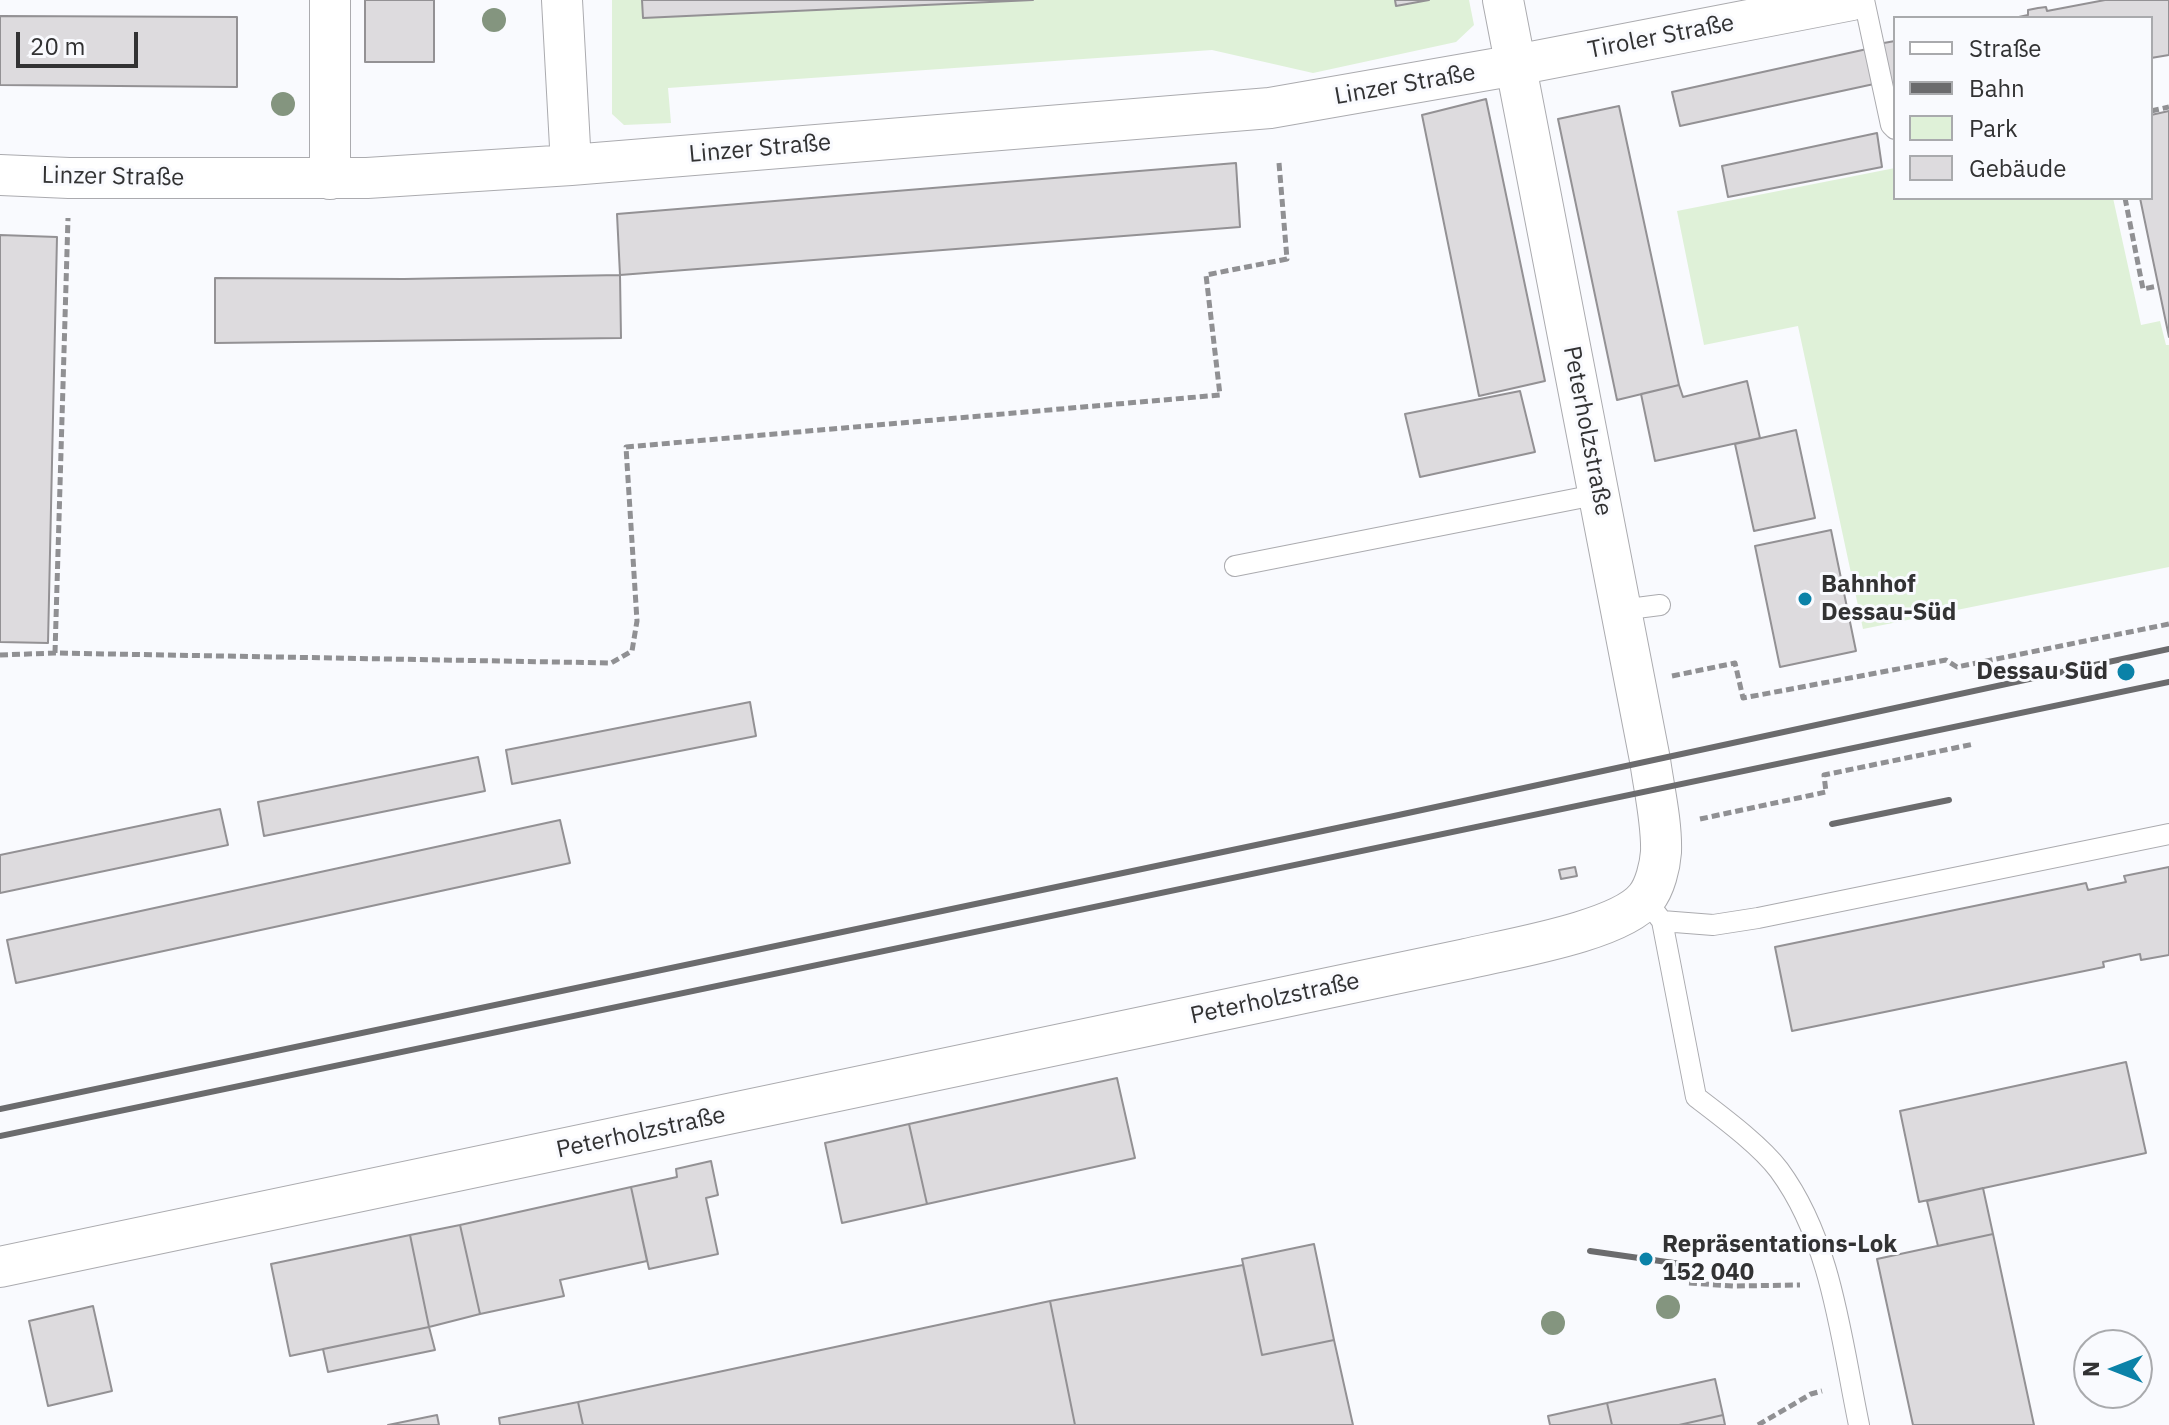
<!DOCTYPE html>
<meta charset="utf-8">
<style>
body{margin:0}
#map{position:relative;width:2169px;height:1425px;overflow:hidden;background:#f9fafe;font-family:"IBM Plex Sans",sans-serif}
canvas{display:block}
.legend{position:absolute;left:1893px;top:16px;width:260px;height:184px;box-sizing:border-box;background:#f9fafe;border:2px solid #a9aaad;margin:0;padding:10px 14px;list-style:none;font-size:24px;color:#323233}
.legend li{display:flex;align-items:center;gap:16px;height:40px}
.legend b{width:40px;border:2px solid #a9aaad}
.north{position:absolute;left:2073px;top:1329px;width:80px;height:80px;box-sizing:border-box;background:#f9fafe;border:2px solid #a9aaad;border-radius:50%;rotate:270deg;font-size:22px;font-weight:700;line-height:32px;text-align:center;color:#323233}
.north::after{content:'';display:block;margin:auto;width:28px;height:36px;background:#0b82a8;clip-path:polygon(50% 0,100% 100%,50% 72%,0 100%)}
.scale{position:absolute;left:16px;top:32px;width:122px;height:36px;box-sizing:border-box;border:4px solid #323233;border-top:0;padding-left:10px;font-size:24px;line-height:28px;white-space:nowrap;color:#323233;-webkit-text-stroke:6px #f9fafe;paint-order:stroke}
</style>
<div id="map">
<canvas width="2169" height="1425"></canvas>
<ul class="legend">
<li><b style="height:10px;background:#fff"></b>Straße</li>
<li><b style="height:10px;background:#6b6b6d"></b>Bahn</li>
<li><b style="height:22px;background:#dff1d8"></b>Park</li>
<li><b style="height:22px;background:#dddbde"></b>Gebäude</li>
</ul>
<div class="north">N</div>
<div class="scale">20 m</div>
</div>
<script>
const context = document.querySelector('canvas').getContext('2d');
context.lineJoin = 'round';
function fillPath(path, color) { context.fillStyle = color; context.fill(path, 'evenodd'); }
function trace(path, color, width, dash) { context.strokeStyle = color; context.lineWidth = width; context.lineCap = dash ? 'butt' : 'round'; context.setLineDash(dash || []); context.stroke(path); }
function label(font, color, halo, rows, align = 'center') {
  context.font = font + ' "IBM Plex Sans",sans-serif'; context.lineWidth = 6; context.setLineDash([]); context.textBaseline = 'middle'; context.strokeStyle = halo; context.fillStyle = color; for (const [text, x, y, turn = 0] of rows) {
    context.save(); context.translate(x, y); context.rotate((+turn || 0) * Math.PI / 180); context.textAlign = isNaN(turn) ? turn : align; if (halo) context.strokeText(text, 0, 0); context.fillText(text, 0, 0); context.restore();
  }
}
const green = new Path2D(`
 M612 0H1469L1474 25 1456 42 1313 73 1212 50 668 88 671 123 624 125 612 114Z
 M1895 168V198H2113L2141 325 2160 321 2166 345H2169V567L1863 629 1798 326 1704 345 1677 211Z`);
const building = new Path2D(`
 M365 0H434V62H365Z
 M642 0H1033L643 18Z
 M1395 0H1429L1396 6Z
 M2105 0H2169V55L2151 58V18H2014L2028 15V10L2038 8 2046 7 2047 11Z
 M0 16 237 17V87L0 85Z
 M1895 41V108L1878 44Z
 M1867 49 1874 84 1680 126 1672 92Z
 M1486 99 1545 381 1479 396 1422 115Z
 M1619 106 1679 385 1617 400 1558 119Z
 M2169 111V337L2140 198H2151V115Z
 M1877 133 1882 167 1728 197 1722 166Z
 M1236 163 1240 227 620 275 617 214Z
 M0 235 57 237 48 643 0 642Z
 M620 275 621 338 215 343V278L404 279Z
 M1747 381 1760 438 1655 461 1641 394 1679 385 1683 397Z
 M1520 391 1535 452 1420 477 1405 414Z
 M1796 430 1815 518 1754 531 1735 444Z
 M1831 530 1856 651 1780 667 1755 546Z
 M750 702 756 736 512 784 506 750Z
 M478 757 485 791 264 836 258 802Z
 M220 809 228 845 0 893V855Z
 M560 820 570 863 16 983 7 940Z
 M1575 867 1577 876 1561 879 1559 870Z
 M2169 867V955L2141 960 2140 954 2103 962 2104 967 1792 1031 1775 947 2086 883 2088 890 2126 882 2124 876Z
 M2126 1062 2146 1153 1919 1202 1900 1111Z
 M1117 1078 1135 1158 927 1204 909 1124Z
 M909 1124 927 1204 842 1223 825 1143Z
 M711 1161 718 1195 706 1198 718 1254 649 1269 631 1187 677 1177 676 1169Z
 M631 1187 647 1261 560 1280 564 1296 480 1314 460 1225Z
 M1983 1188 1993 1234 1938 1246 1927 1201Z
 M460 1225 480 1314 429 1327 410 1235Z
 M1993 1234 2034 1425H1913L1877 1259Z
 M410 1235 429 1327 290 1356 271 1264Z
 M1314 1244 1334 1340 1262 1355 1242 1259Z
 M1243 1265 1262 1355 1334 1340 1353 1425H1075L1050 1301Z
 M1050 1301 1075 1425H583L578 1402Z
 M93 1306 112 1391 48 1406 29 1321Z
 M429 1327 435 1350 328 1372 323 1349Z
 M1715 1379 1723 1415 1679 1425H1612L1607 1403Z
 M578 1402 583 1425H500L499 1418Z
 M1607 1403 1612 1425H1550L1548 1416Z
 M437 1415 439 1425H388Z
 M1723 1415 1725 1425H1679Z`);
const path = new Path2D(`
 M2151 111 2169 107
 M2125 198 2143 289 2158 286
 M55 653 68 218
 M0 655 55 653 611 663 632 651 637 621 626 447 1220 395 1206 275 1287 259 1279 163
 M1672 676 1735 663 1743 698 1946 660 1957 667 2169 624
 M1700 819 1826 792 1824 775 1974 744
 M1689 1283 1733 1286 1800 1285
 M1758 1425 1811 1394 1822 1391`);
const service = new Path2D(`
 M1864 0 1891 125 1895 129
 M1235 566 1600 494
 M1621 610 1660 605
 M1645 899 1662 921 1696 1097C1722 1117 1760 1145 1779 1170 1832 1242 1841 1339 1859 1425
 M1662 921 1713 925 1758 918 2169 834`);
const minor = new Path2D(`
 M562 0 571 165
 M0 175 69 178H367L571 165 1270 108 1516 65 1852 0
 M330 179V0
 M0 1267 1466 959C1508 949 1620 931 1646 898 1655 887 1660 866 1661 852 1662 822 1654 789 1650 760L1503 0`);
const rail = new Path2D(`
 M1832 824 1949 800
 M0 1109 1394 816 2169 649
 M0 1136 2169 682
 M1590 1251 1702 1267`);
const trees = [
 [494,20],
 [283,104],
 [1668,1307],
 [1553,1323]
];
const markers = [
 [1805,599,8,"#0b82a8"],
 [2126,672,10,"#0b82a8"],
 [1646,1259,8,"#0b82a8"]
];
const streetNames = [
 ["Tiroler Straße",1661,37,-11],
 ["Linzer Straße",1405,85,-10],
 ["Linzer Straße",760,149,-5],
 ["Linzer Straße",113,177,1],
 ["Peterholzstraße",1587,431,79],
 ["Peterholzstraße",1275,999,-12],
 ["Peterholzstraße",641,1133,-12]
];
const poiNames = [
 ["Bahnhof",1821,585],
 ["Dessau-Süd",1821,613],
 ["Dessau Süd",2108,672,"right"],
 ["Repräsentations-Lok",1662,1245],
 ["152 040",1662,1273]
];
fillPath(green, '#dff1d8');
fillPath(building, '#dddbde');
trace(building, '#939194', 2);
trace(service, '#ababaf', 22);
trace(minor, '#ababaf', 42);
trace(path, '#909093', 5, [8, 4]);
trace(service, '#fff', 20);
trace(minor, '#fff', 40);
trace(rail, '#6b6b6d', 6);
context.fillStyle = '#84957f';
for (const [x, y] of trees) { context.beginPath(); context.arc(x, y, 12, 0, 2 * Math.PI); context.fill(); }
for (const [x, y, r, color] of markers) { const dot = new Path2D(); dot.arc(x, y, r, 0, 2 * Math.PI); context.fillStyle = color; context.fill(dot); trace(dot, '#f9fafe', 3); }
label('24px', '#323233', '#f9fafe', streetNames);
label('bold 24px', '#323233', '#f9fafe', poiNames, 'left');
</script>
